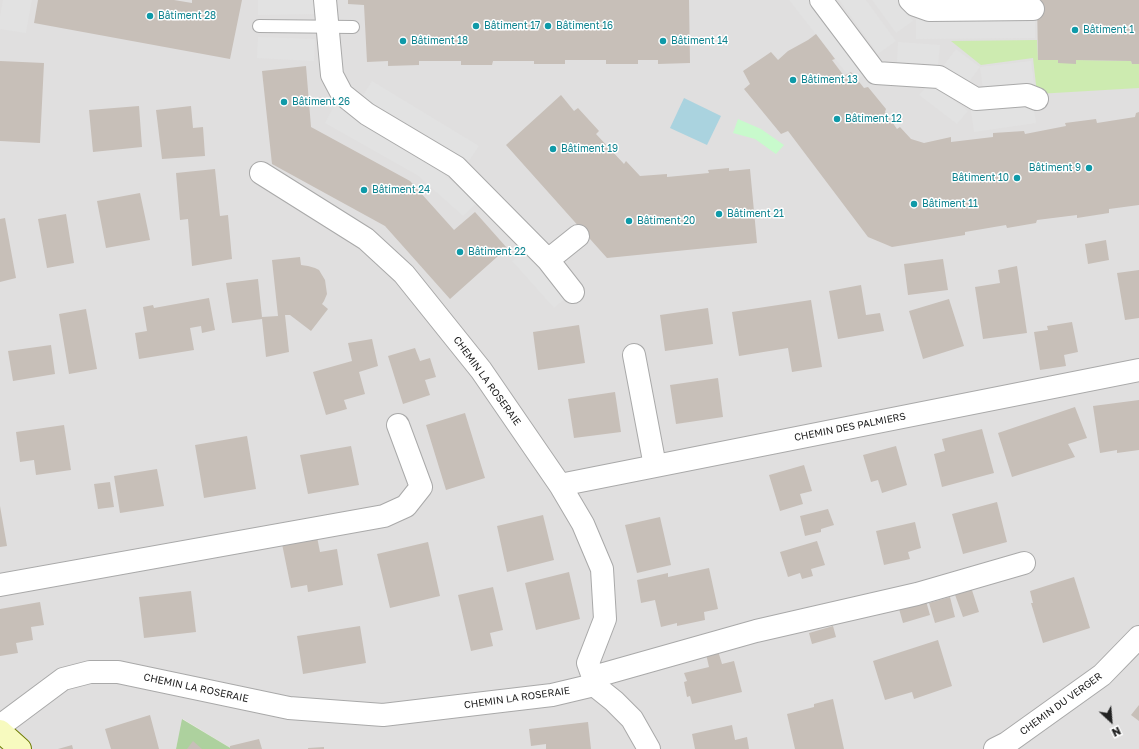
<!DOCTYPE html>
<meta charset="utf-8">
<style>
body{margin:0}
#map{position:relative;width:1139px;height:749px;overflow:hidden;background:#f2efe9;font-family:"Golos Text",sans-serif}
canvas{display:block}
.north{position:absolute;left:1091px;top:701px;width:40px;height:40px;-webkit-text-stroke:3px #fff;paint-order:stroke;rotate:154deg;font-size:11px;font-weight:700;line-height:16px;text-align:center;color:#222}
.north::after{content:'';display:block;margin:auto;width:14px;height:18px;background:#222;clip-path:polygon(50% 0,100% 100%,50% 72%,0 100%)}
</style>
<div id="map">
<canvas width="1139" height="749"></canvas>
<div class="north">N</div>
</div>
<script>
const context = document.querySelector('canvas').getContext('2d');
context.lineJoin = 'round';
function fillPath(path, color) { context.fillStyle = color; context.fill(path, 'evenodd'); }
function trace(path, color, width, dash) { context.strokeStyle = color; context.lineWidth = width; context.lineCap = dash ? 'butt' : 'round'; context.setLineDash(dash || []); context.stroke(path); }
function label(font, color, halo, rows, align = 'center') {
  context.font = font + ' "Golos Text",sans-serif'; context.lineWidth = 3; context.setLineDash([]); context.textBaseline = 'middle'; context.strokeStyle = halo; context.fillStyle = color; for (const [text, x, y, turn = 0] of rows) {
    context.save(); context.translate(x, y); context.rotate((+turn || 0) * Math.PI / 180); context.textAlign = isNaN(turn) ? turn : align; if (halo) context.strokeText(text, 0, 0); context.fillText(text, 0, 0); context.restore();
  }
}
const residential = new Path2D(`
 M0 0H1139V749H232L183 719 176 749H0Z`);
const grass = new Path2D(`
 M1037 40 1038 60H1058V63L1076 60 1131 61 1132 64H1139V88L1037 94 1033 58 981 65 951 41Z`);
const forest = new Path2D(`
 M182 719 232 749H176Z`);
const park = new Path2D(`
 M738 119 761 129 784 145 776 154 755 139 733 133Z`);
const parking = new Path2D(`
 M3 0H32L26 33 0 29V17Z
 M258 0H317V14L258 15Z
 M789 0H812L868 72 854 83Z
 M839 0H866L896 41 878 54Z
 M872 0H898L913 21 896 33Z
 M1035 17V38L916 39V18Z
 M258 37 315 39 314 61 257 58Z
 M898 42 940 45 938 65 897 62Z
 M956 49 980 67 1031 61 1034 84 983 89 980 67 968 83 944 65Z
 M372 81 479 146 469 161 362 97Z
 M930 82 968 111 957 124 919 95Z
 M1033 101 1036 123 974 132 971 111Z
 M335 104 427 160 477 203 463 216 417 175 325 123Z
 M527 248 568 296 554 308 512 261Z`);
const water = new Path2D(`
 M684 98 721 116 707 145 670 128Z`);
const building = new Path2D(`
 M38 0H174L192 3V0H242L230 59 34 23Z
 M348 0H689L690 63 658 64V60H638V64H606V60H565V64H534V61H493L492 65H461V61H419V65L388 66V61L367 62 364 5 348 4Z
 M1037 0H1139V64H1132L1131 61 1076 60V64L1058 63V60H1038Z
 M816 34 835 59 832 60 844 76 851 72 864 88 868 87 886 109 885 112 897 129 900 127 911 139 924 143 951 137V142L993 137V133L1024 131 1025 134 1066 126 1065 123 1096 119 1097 123 1135 117 1136 113 1139 112V205L1109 209V213L1077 218V215L1037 220 1036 223 1007 228 1006 225 965 232V235L892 247 868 237 788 131 781 134 744 89 750 84 743 71 771 52 778 60 788 51 808 40Z
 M0 61 44 63 40 143 0 141Z
 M306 66 311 127 410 181 454 230 475 212 507 248 450 299 385 226 272 164 262 71Z
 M561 95 574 111 578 108 599 131 596 134 624 164 626 161 640 176 667 174V177L709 173 708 170 729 168V171L750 169 757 243 607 258 506 145Z
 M139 106 142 147 93 152 89 110Z
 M191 106 193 128 203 127 205 156 162 159 156 110Z
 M215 169 220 216 228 215 232 259 192 266 188 219 180 220 176 173Z
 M140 193 150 240 106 248 97 201Z
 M66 214 74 263 47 268 38 219Z
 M5 218 16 278 0 282V219Z
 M1106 240 1109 260 1088 264 1085 244Z
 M300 257 301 265 308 266 315 268 319 270 325 280 327 294 324 301 322 304 328 309 311 331 290 315H285L289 352 266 357 262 319 232 323 226 283 258 279 262 317 278 316 272 260Z
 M943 259 948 290 908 295 904 264Z
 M1017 266 1027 333 983 339 975 287 1000 283 998 270Z
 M1139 270V318L1125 320 1117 273Z
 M861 285 866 315 880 313 884 331 838 339 829 291Z
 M209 298 215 330 202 333 201 326 190 328 194 350 139 359 135 333 147 331 143 307 153 305 154 308Z
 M949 299 964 346 923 359 909 311Z
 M811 300 822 367 792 372 788 348 739 356 732 312Z
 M708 308 713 344 665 351 660 315Z
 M86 309 97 369 69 374 59 314Z
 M1072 322 1078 352 1064 355 1066 366 1040 370 1034 332 1048 330 1047 326Z
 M579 325 585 363 538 370 533 332Z
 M372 339 378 366 359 372 365 394 344 400 347 409 326 415 313 372 352 361 348 343Z
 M51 345 55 374 13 381 8 351Z
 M415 348 420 361 430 358 436 377 425 380 430 395 403 404 388 356Z
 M718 378 723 417 676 424 670 385Z
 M615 392 621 432 574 438 568 399Z
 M1139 400V450L1117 453V450L1100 453 1093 406Z
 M1075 407 1087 438 1068 444 1075 457 1012 477 998 433Z
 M465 413 485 478 446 490 426 425Z
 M64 425 71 470 36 475 34 460 20 462 16 432Z
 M982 429 994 473 942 487 934 454 945 451 942 439Z
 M247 436 256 489 204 498 195 445Z
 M351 446 359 485 308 494 300 455Z
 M896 446 907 485 882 493 878 480 871 482 863 455Z
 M804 465 812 491 800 494 803 504 780 511 769 475Z
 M157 469 164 506 120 513 114 476Z
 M110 482 114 507 98 509 94 484Z
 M997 502 1007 542 963 554 952 514Z
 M0 506 7 546 0 547Z
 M828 509 834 525 821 529V532L805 536 800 516Z
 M543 515 554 560 507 572 497 526Z
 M660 517 671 565 637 573 625 525Z
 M915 522 921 548 908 552 910 559 884 565 876 531Z
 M317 537 320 552 337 549 343 585 308 592 307 585 291 588 282 544Z
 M817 541 825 565 811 569 813 576 802 579 800 573 788 577 780 552Z
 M428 542 440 596 390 608 377 554Z
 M709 568 718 609 704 612 705 620 677 626V623L661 627 655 600 641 603 637 580 668 573V577Z
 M569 572 580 619 536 630 525 583Z
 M1074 577 1090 628 1043 643 1031 603H1033L1030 591Z
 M493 587 503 630 490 633 493 646 471 651 458 595Z
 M971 587 979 612 963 617 954 592Z
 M191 591 196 632 144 638 139 597Z
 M950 597 955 617 935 623 929 603Z
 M926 601 930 615 903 623 899 609Z
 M40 602 44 625 31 627 33 640 16 643 18 653 0 656V609Z
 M360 626 366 663 303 674 297 636Z
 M833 626 836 637 812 644 809 633Z
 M938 640 952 686 914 699 912 692 885 700 873 661Z
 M718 651 722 664 734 661 742 692 692 704 690 696 687 697 684 682 687 681 684 673 709 667 706 654Z
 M833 699 844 749H795L787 714 814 707V704Z
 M1139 705V721L1131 715Z
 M150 715 159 749H111L105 729Z
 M588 722 591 749H546V744L531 746 529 729Z
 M732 725 735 740 747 737 749 749H695L692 734Z
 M259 739 262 749H230V746Z
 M193 741 202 749H187Z
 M72 745 73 749H58Z
 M324 747V749H308V748Z`);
const lane = new Path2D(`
 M259 26 353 27`);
const street = new Path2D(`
 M325 0 332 75 342 94 367 114 456 167 548 260 573 292
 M821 0 876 73 939 77 976 99 1027 95 1037 99
 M910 0 915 5 929 10 1033 9
 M261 173 366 239 404 274 481 370 560 485 583 524 602 569 605 619 588 663 593 677 594 685
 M548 260 578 236
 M634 355 655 466
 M560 485 1139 370
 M0 585 384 516 406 506 421 487 398 425
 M593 677 756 631 917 594 1024 563
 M594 685 614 701 632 719 649 749
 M0 726 63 679 90 672H118L289 708 383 715 552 695 594 685
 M995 749 1007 743 1102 675 1139 637`);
const secondary = new Path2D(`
 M0 731 20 749`);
const markers = [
 [150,16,4,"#0f9aa8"],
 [476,26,4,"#0f9aa8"],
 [548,26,4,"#0f9aa8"],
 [1075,30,4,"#0f9aa8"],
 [403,41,4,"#0f9aa8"],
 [663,41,4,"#0f9aa8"],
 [793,80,4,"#0f9aa8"],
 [284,102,4,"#0f9aa8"],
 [837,119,4,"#0f9aa8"],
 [553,149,4,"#0f9aa8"],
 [1089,168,4,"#0f9aa8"],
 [1017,178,4,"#0f9aa8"],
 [364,190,4,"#0f9aa8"],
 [914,204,4,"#0f9aa8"],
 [719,214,4,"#0f9aa8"],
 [629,221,4,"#0f9aa8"],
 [460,252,4,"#0f9aa8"]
];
const cultureNames = [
 ["Bâtiment 28",158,16],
 ["Bâtiment 17",484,26],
 ["Bâtiment 16",556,26],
 ["Bâtiment 1",1083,30],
 ["Bâtiment 18",411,41],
 ["Bâtiment 14",671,41],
 ["Bâtiment 13",801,80],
 ["Bâtiment 26",292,102],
 ["Bâtiment 12",845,119],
 ["Bâtiment 19",561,149],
 ["Bâtiment 9",1081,168,"right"],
 ["Bâtiment 10",1009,178,"right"],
 ["Bâtiment 24",372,190],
 ["Bâtiment 11",922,204],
 ["Bâtiment 21",727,214],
 ["Bâtiment 20",637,221],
 ["Bâtiment 22",468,252]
];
const streetNames = [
 ["CHEMIN LA ROSERAIE",487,381,54],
 ["CHEMIN DES PALMIERS",850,427,-11],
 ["CHEMIN LA ROSERAIE",196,688,12],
 ["CHEMIN LA ROSERAIE",517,698,-8],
 ["CHEMIN DU VERGER",1061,704,-36]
];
fillPath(residential, '#e0dfdf');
fillPath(grass, '#cdebb0');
fillPath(forest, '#add19e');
fillPath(park, '#c8facc');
fillPath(parking, '#e2e2e2');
fillPath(water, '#aad3df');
fillPath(building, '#c7bfb8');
trace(lane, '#a9a9a9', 14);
trace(street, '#a9a9a9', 24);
trace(secondary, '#707d05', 24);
trace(lane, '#fff', 12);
trace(street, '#fff', 22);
trace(secondary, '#f7fabf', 22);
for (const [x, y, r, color] of markers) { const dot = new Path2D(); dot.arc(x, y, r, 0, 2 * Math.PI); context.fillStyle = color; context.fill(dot); trace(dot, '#fff', 1.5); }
label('10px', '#0d838f', '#fff', cultureNames, 'left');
label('10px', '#222', '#fff', streetNames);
</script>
